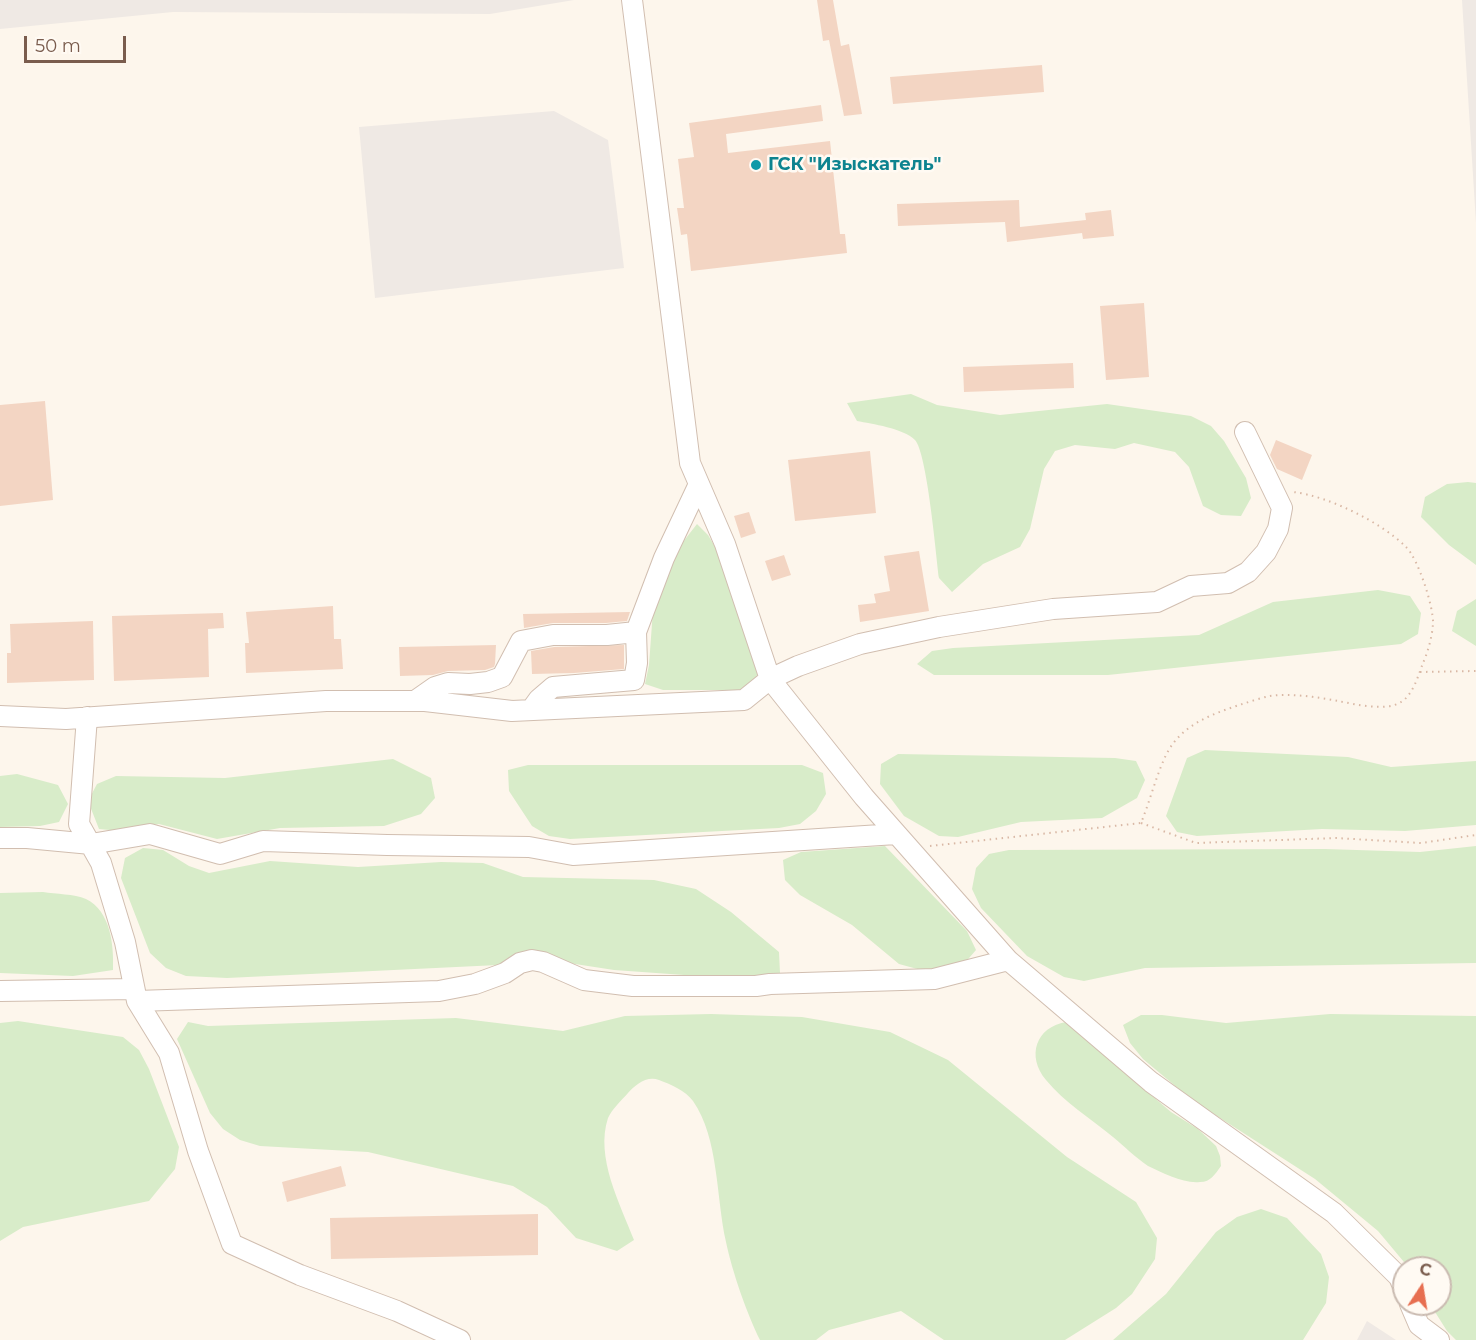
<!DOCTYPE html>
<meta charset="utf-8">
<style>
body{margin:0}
#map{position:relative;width:1476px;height:1340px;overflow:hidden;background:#fdf6ec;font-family:Montserrat,sans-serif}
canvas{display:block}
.north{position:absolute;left:1392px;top:1256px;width:60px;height:60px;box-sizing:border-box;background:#fffaf3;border:2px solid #cabbb1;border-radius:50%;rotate:12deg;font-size:16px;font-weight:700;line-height:24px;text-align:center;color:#7a5c4d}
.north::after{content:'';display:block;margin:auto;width:21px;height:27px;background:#e76f51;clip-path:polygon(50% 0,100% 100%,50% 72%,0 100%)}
.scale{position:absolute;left:24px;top:36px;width:102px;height:27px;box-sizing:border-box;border:3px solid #7a5c4d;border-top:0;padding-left:8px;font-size:18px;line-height:21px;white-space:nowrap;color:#7a5c4d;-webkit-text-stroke:4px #fffaf3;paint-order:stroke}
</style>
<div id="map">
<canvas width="1476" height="1340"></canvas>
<div class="north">С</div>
<div class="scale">50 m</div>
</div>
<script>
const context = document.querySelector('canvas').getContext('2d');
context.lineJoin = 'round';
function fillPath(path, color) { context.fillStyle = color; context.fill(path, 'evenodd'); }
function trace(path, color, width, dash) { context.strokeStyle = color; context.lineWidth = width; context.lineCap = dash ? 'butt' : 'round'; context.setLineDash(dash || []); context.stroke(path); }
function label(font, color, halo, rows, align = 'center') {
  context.font = font + ' Montserrat,sans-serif'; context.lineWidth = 5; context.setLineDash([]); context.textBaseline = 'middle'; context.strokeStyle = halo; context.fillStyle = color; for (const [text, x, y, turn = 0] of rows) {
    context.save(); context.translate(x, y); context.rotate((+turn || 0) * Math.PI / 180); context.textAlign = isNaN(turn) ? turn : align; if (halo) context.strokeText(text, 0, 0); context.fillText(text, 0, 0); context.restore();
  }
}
const industrial = new Path2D(`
 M0 0H574L490 14 173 12 0 29Z
 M1462 0H1476V223Z
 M554 111 608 140 624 268 375 298 359 127Z
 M1367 1321 1396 1340H1357Z`);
const green = new Path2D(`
 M911 394 937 405 1000 415 1107 404 1191 416 1211 426 1224 441 1246 478 1251 498 1241 516 1221 515 1203 506 1189 467 1175 452 1134 443 1115 449 1075 445 1055 451 1044 469 1030 529 1020 547 983 564 952 592 939 578C936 554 927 453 915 440 903 428 872 424 857 421L847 403Z
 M1468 482 1476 483V565L1449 545 1421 517 1425 497 1447 484Z
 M697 524 708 535 717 550 758 673 750 690H663L645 684 649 665 653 610 679 547Z
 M1378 590 1410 596 1421 613 1418 634 1401 644 1108 675H934L917 664 932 651 953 648 1199 635 1273 602Z
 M1476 599V646L1452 631 1457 611Z
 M1205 750 1348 757 1391 767 1476 761V825L1405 831 1322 829 1197 836 1177 832 1166 816 1187 758Z
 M898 754 1115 758 1136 761 1145 780 1137 798 1102 818 1021 822 958 837 939 836 904 816 880 784 881 764Z
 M393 759 431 778 435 798 421 814 384 826 280 828 217 839 159 824 120 831 99 829 88 801 97 784 116 776 225 778Z
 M528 765H802L823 773 826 794 816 811 800 824 779 828 570 839 549 836 532 826 509 791 508 770Z
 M17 774 58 785 68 804 59 822 40 826 0 827V776Z
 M885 846 967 931 976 950 963 965 921 970 899 964 852 925 800 895 785 880 783 860 801 852Z
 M1476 846V963L1145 968 1084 981 1064 977 1027 956 981 908 972 889 976 868 989 854 1009 850 1325 849 1420 852Z
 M143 848 163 850 189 866 209 873 270 861 358 867 441 862 483 863 523 877 654 880 696 889 731 912 779 952 780 973 759 978 698 976 614 970 536 958 498 965 227 978 186 976 166 968 150 953 121 878 125 858Z
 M43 892C56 894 74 894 86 899 111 911 114 946 113 970L73 976 0 973V893Z
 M711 1014 802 1017 890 1032 948 1060 1067 1157 1136 1202 1157 1238 1155 1259 1132 1294 1116 1308 1065 1340H944L901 1311 829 1330 816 1340H760C747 1314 732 1271 726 1242 716 1198 719 1138 693 1101 686 1091 670 1084 659 1080 647 1075 635 1085 628 1093 622 1100 612 1109 608 1118 595 1157 620 1204 634 1240L617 1251 576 1238 547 1207 513 1186 368 1152 260 1146 240 1140 223 1129 210 1113 177 1039 188 1022 208 1026 456 1018 563 1031 625 1016Z
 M1330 1014 1476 1016V1340H1456L1447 1331 1430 1304H1440V1268H1409L1378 1231 1315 1179 1192 1100 1143 1059 1130 1043 1123 1025 1141 1015H1162L1226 1023Z
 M18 1021 123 1037 139 1050 149 1069 179 1147 175 1169 149 1201 23 1227 0 1241V1023Z
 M1066 1022 1171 1112 1198 1129 1216 1146 1220 1156 1221 1166C1215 1174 1211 1182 1200 1182 1184 1184 1163 1173 1148 1166 1136 1158 1124 1146 1113 1137 1091 1119 1064 1102 1046 1080 1026 1056 1036 1027 1066 1022Z
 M1261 1209 1287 1218 1321 1254 1329 1277 1326 1303 1303 1340H1113L1166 1294 1216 1232 1237 1217Z`);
const building = new Path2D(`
 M817 0H833L841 46 849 44 862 114 844 116 829 40 823 41Z
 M1042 65 1044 92 893 104 890 77Z
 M821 105 823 121 726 134 728 153 830 141 840 234H845L847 253 691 271 687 234 681 235 677 208H684L678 159 694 157 689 123Z
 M1019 200 1020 227 1086 220 1085 213 1111 210 1114 236 1083 239 1082 233 1007 242 1005 222 898 226 897 204Z
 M1144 303 1149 377 1106 380 1100 306Z
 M1073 363 1074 388 964 392 963 367Z
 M45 401 53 500 0 506V405Z
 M1276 440 1312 455 1302 480 1277 469 1270 455Z
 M870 451 876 513 795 521 788 460Z
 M749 512 756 533 741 538 734 516Z
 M919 551 929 611 860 622 858 605 876 603 874 594 890 591 884 556Z
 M784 555 791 575 772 581 765 561Z
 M333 606 334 639H341L343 669 246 673 245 643H249L246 612Z
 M630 612 627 621 606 623H553L524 628 523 614Z
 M223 613 224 628 208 629 209 677 114 681 112 616Z
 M93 621 94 680 7 683V653H11L10 624Z
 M496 645 495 664 494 667 485 670 448 671 433 675 400 676 399 647Z
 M624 645V669L574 673 532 674 531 651 554 647Z
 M341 1166 346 1186 287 1202 282 1182Z
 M538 1214V1255L331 1259 330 1218Z`);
const path = new Path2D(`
 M1420 672 1476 671
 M1141 823 1196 843 1336 838 1421 843 1476 835
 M930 846 1141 823C1150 801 1156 776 1166 755 1181 725 1210 715 1239 705 1249 702 1260 698 1270 696 1292 693 1316 697 1338 701 1354 704 1386 712 1401 702 1413 695 1418 676 1423 663 1428 652 1432 637 1433 624 1434 608 1418 558 1406 547 1381 522 1328 496 1293 492`);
const minor = new Path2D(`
 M632 0 690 463 725 544 770 679 864 797 1008 960 1151 1082 1334 1213 1399 1277 1404 1289
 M415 701 435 687 448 683 470 684 488 682 502 677 521 641 553 635H607L636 632 664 558 699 484
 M531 710 539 699 553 687 634 680 637 663 636 632
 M0 716 66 719 326 701H425L512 711 744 700 770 679 798 666 860 644 939 627 1053 609 1157 602 1191 586 1228 583 1248 572 1266 552 1278 529 1282 508 1245 432
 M87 717 79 824 101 863 125 942 137 1001 169 1053 198 1151 232 1244 300 1275 397 1311 460 1340
 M0 838H27L91 844 150 834 220 854 263 841 387 845 529 847 573 855 896 834
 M0 991 134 989
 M137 1001 439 991 475 984 505 973 520 963 532 960 543 962 584 980 633 986H756L770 984 934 979 1008 960
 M1410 1304 1419 1325 1439 1340`);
const markers = [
 [756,165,6,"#0f9aa8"]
];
const cultureNames = [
 ["ГСК \"Изыскатель\"",768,165]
];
fillPath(industrial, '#efe9e4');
fillPath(green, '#d8ecc9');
fillPath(building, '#f3d5c3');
trace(minor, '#d1beb0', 22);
trace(path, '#d9b8a5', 2, [1.5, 4.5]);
trace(minor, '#fff', 20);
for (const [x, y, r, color] of markers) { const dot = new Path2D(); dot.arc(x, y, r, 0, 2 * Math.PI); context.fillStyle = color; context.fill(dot); trace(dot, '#fffaf3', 2); }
label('bold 18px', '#0d838f', '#fffaf3', cultureNames, 'left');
</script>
